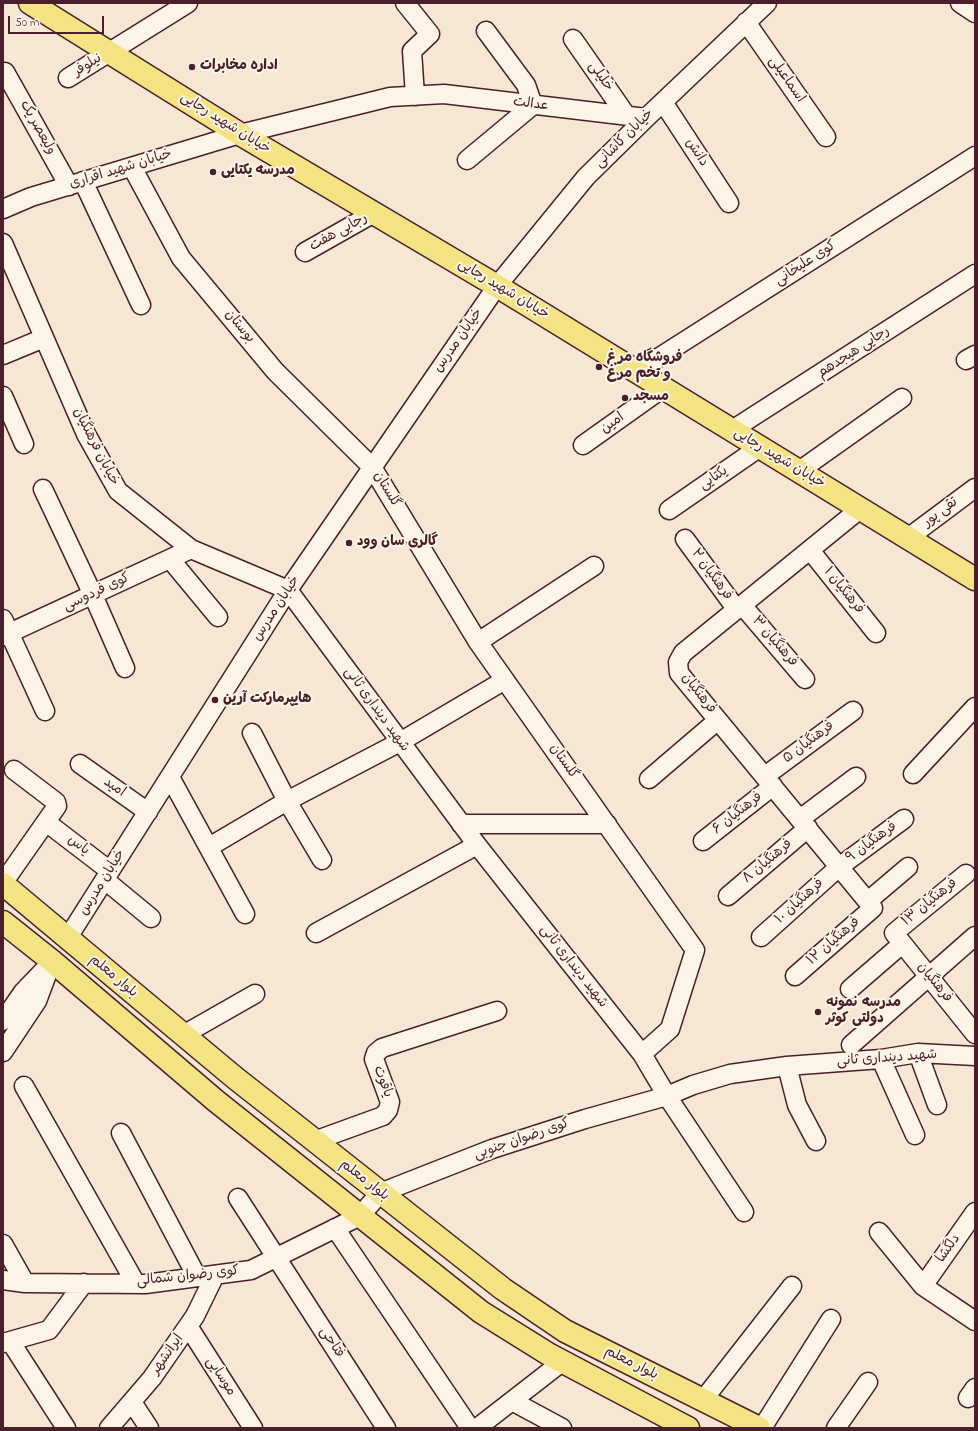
<!DOCTYPE html>
<meta charset="utf-8">
<style>
body{margin:0}
#map{position:relative;width:978px;height:1431px;overflow:hidden;background:#f6e7d4;font-family:"Indie Flower",sans-serif}
canvas{display:block}
.frame{position:absolute;inset:0;border:4px solid #4a1f2b;pointer-events:none}
.scale{position:absolute;left:8px;top:16px;width:96px;height:18px;box-sizing:border-box;border:2px solid #4a1f2b;border-top:0;padding-left:5px;font-size:12px;line-height:14px;white-space:nowrap;color:#4a1f2b;-webkit-text-stroke:3px #fcf5e5;paint-order:stroke}
</style>
<div id="map">
<canvas width="978" height="1431"></canvas>
<div class="frame"></div>
<div class="scale">50 m</div>
</div>
<script>
const context = document.querySelector('canvas').getContext('2d');
context.lineJoin = 'round';
function trace(path, color, width, dash) { context.strokeStyle = color; context.lineWidth = width; context.lineCap = dash ? 'butt' : 'round'; context.setLineDash(dash || []); context.stroke(path); }
function label(font, color, halo, rows, align = 'center') {
  context.font = font + ' "Indie Flower","Playpen Sans Arabic",sans-serif'; context.lineWidth = 4; context.setLineDash([]); context.textBaseline = 'middle'; context.strokeStyle = halo; context.fillStyle = color; for (const [text, x, y, turn = 0] of rows) {
    context.save(); context.translate(x, y); context.rotate((+turn || 0) * Math.PI / 180); context.textAlign = isNaN(turn) ? turn : align; if (halo) context.strokeText(text, 0, 0); context.fillText(text, 0, 0); context.restore();
  }
}
const minor = new Path2D(`
 M405 3 430 34 412 51 415 96
 M960 3 975 13
 M746 22 826 137
 M573 39 626 115
 M3 73 5 72 69 186
 M68 78 188 3
 M663 102 729 203
 M467 160 533 105 526 85 486 31
 M132 167 181 258 275 371 372 467 478 642 695 950 670 1029 642 1054
 M83 181 141 305
 M3 209 31 197 240 134 390 97 444 94 646 118
 M3 243 86 434 118 491 191 549 288 590 477 845 642 1054 667 1096 744 1212
 M305 252 374 213
 M3 355 44 338
 M966 360 975 355
 M636 372 975 156
 M3 396 24 444
 M732 430 975 274
 M583 445 663 388
 M799 471 902 398
 M43 489 93 595 125 668
 M669 510 760 447
 M908 538 975 488
 M685 539 737 610
 M810 550 876 633
 M170 559 218 617
 M742 605 805 679
 M3 619 45 711
 M3 636 191 549
 M478 642 594 566
 M252 733 287 801 322 860
 M80 764 148 812
 M913 774 975 707
 M765 776 853 711
 M170 777 245 914
 M649 779 718 720
 M800 819 856 777
 M46 822 110 871
 M461 824H607
 M703 841 773 786
 M209 847 287 801 400 742 505 680
 M966 874 894 933 975 1034
 M105 880 151 918
 M3 883 57 806 56 802 14 770
 M728 896 808 828
 M868 901 908 867
 M316 933 477 845
 M761 937 839 867 904 819
 M67 939 288 590 497 286 586 177 646 118 767 3
 M795 976 873 908 679 673 678 662 683 653 860 509
 M850 989 902 944
 M3 1021 23 992 48 966
 M183 1035 255 994
 M851 1045 975 936
 M3 1052 37 1001 52 961
 M918 1053 937 1105
 M881 1059 915 1135
 M787 1066 797 1105 816 1141
 M24 1086 136 1284
 M121 1133 197 1277
 M314 1141 383 1116 388 1110 390 1102 374 1059 376 1053 382 1048 497 1011
 M238 1198 386 1428
 M335 1228 470 1428
 M879 1232 923 1286 975 1321
 M3 1244 25 1283
 M3 1280 25 1283 145 1284 251 1270 360 1216 380 1193 492 1149 585 1119 667 1096 693 1085 730 1074 787 1066 881 1059 918 1053 975 1056
 M923 1286 975 1212
 M188 1326 253 1428
 M10 1341 66 1428
 M3 1343 49 1330 84 1283
 M968 1398 975 1388
 M703 1400 792 1286
 M512 1401 562 1428
 M132 1402 149 1428
 M109 1428 152 1378 195 1316 215 1275
 M477 1428 562 1362
 M762 1428 831 1319
 M836 1428 868 1382`);
const major = new Path2D(`
 M30 3 240 134 497 286 975 579
 M3 884 234 1077 503 1289 565 1331 759 1428
 M3 922 52 961 216 1101 481 1312 550 1355 688 1428`);
const markers = [
 [192,67,4,"#4a1f2b"],
 [213,172,4,"#4a1f2b"],
 [599,367,4,"#4a1f2b"],
 [625,398,4,"#4a1f2b"],
 [349,543,4,"#4a1f2b"],
 [215,700,4,"#4a1f2b"],
 [818,1012,4,"#4a1f2b"]
];
const streetNames = [
 ["نیلوفر",88,66,-32],
 ["خلیلی",600,77,55],
 ["اسماعیلی",786,80,55],
 ["عدالت",531,105,7],
 ["خیابان شهید رجایی",225,124,32],
 ["ولیعصر یک",37,128,61],
 ["خیابان کاشانی",625,139,-45],
 ["دانش",696,153,57],
 ["خیابان شهید اقراری",121,170,-17],
 ["رجایی هفت",339,233,-29],
 ["کوی علیخانی",806,264,-33],
 ["خیابان شهید رجایی",503,290,31],
 ["بوستان",239,327,50],
 ["خیابان مدرس",459,341,-55],
 ["رجایی هیجدهم",854,353,-33],
 ["امین",613,424,-36],
 ["خیابان فرهنگیان",95,447,63],
 ["خیابان شهید رجایی",779,459,31],
 ["یکتایی",714,479,-34],
 ["گلستان",386,490,59],
 ["تقی پور",941,513,-37],
 ["فرهنگیان ۲",711,575,54],
 ["فرهنگیان ۱",843,591,51],
 ["کوی فردوسی",97,593,-25],
 ["خیابان مدرس",277,609,-57],
 ["فرهنگیان ۳",774,642,49],
 ["فرهنگیان",698,694,52],
 ["شهید دینداری ثانی",376,710,54],
 ["فرهنگیان ۵",809,743,-37],
 ["گلستان",563,762,55],
 ["امید",114,788,35],
 ["فرهنگیان ۶",738,814,-38],
 ["فرهنگیان ۹",872,843,-36],
 ["یاس",78,846,37],
 ["فرهنگیان ۸",768,862,-40],
 ["خیابان مدرس",103,883,-58],
 ["فرهنگیان ۱۰",800,902,-42],
 ["فرهنگیان ۱۳",930,903,-39],
 ["فرهنگیان ۱۲",834,942,-41],
 ["شهید دینداری ثانی",573,967,52],
 ["بلوار معلم",113,977,40],
 ["فرهنگیان",934,983,51],
 ["شهید دینداری ثانی",887,1059,-4],
 ["یاقوت",382,1082,70],
 ["کوی رضوان جنوبی",522,1140,-19],
 ["بلوار معلم",364,1181,38],
 ["دلگشا",949,1249,-55],
 ["کوی رضوان شمالی",188,1277,-6],
 ["فتاحی",331,1343,57],
 ["ایرانشهر",168,1355,-55],
 ["بلوار معلم",631,1364,27],
 ["موسایی",220,1377,57]
];
const poiNames = [
 ["اداره مخابرات",200,67],
 ["مدرسه یکتایی",221,172],
 ["فروشگاه مرغ",607,359],
 ["و تخم مرغ",607,375],
 ["مسجد",633,398],
 ["گالری سان وود",357,543],
 ["هایپرمارکت آرین",223,700],
 ["مدرسه نمونه",826,1004],
 ["دولتی کوثر",826,1020]
];
trace(minor, '#4a1f2b', 21);
trace(major, '#4a1f2b', 25);
trace(minor, '#fcf5e5', 18);
trace(major, '#f4e382', 22);
for (const [x, y, r, color] of markers) { const dot = new Path2D(); dot.arc(x, y, r, 0, 2 * Math.PI); context.fillStyle = color; context.fill(dot); trace(dot, '#fcf5e5', 1.5); }
label('14px', '#4a1f2b', '#fcf5e5', streetNames);
label('bold 14px', '#4a1f2b', '#fcf5e5', poiNames, 'left');
</script>
